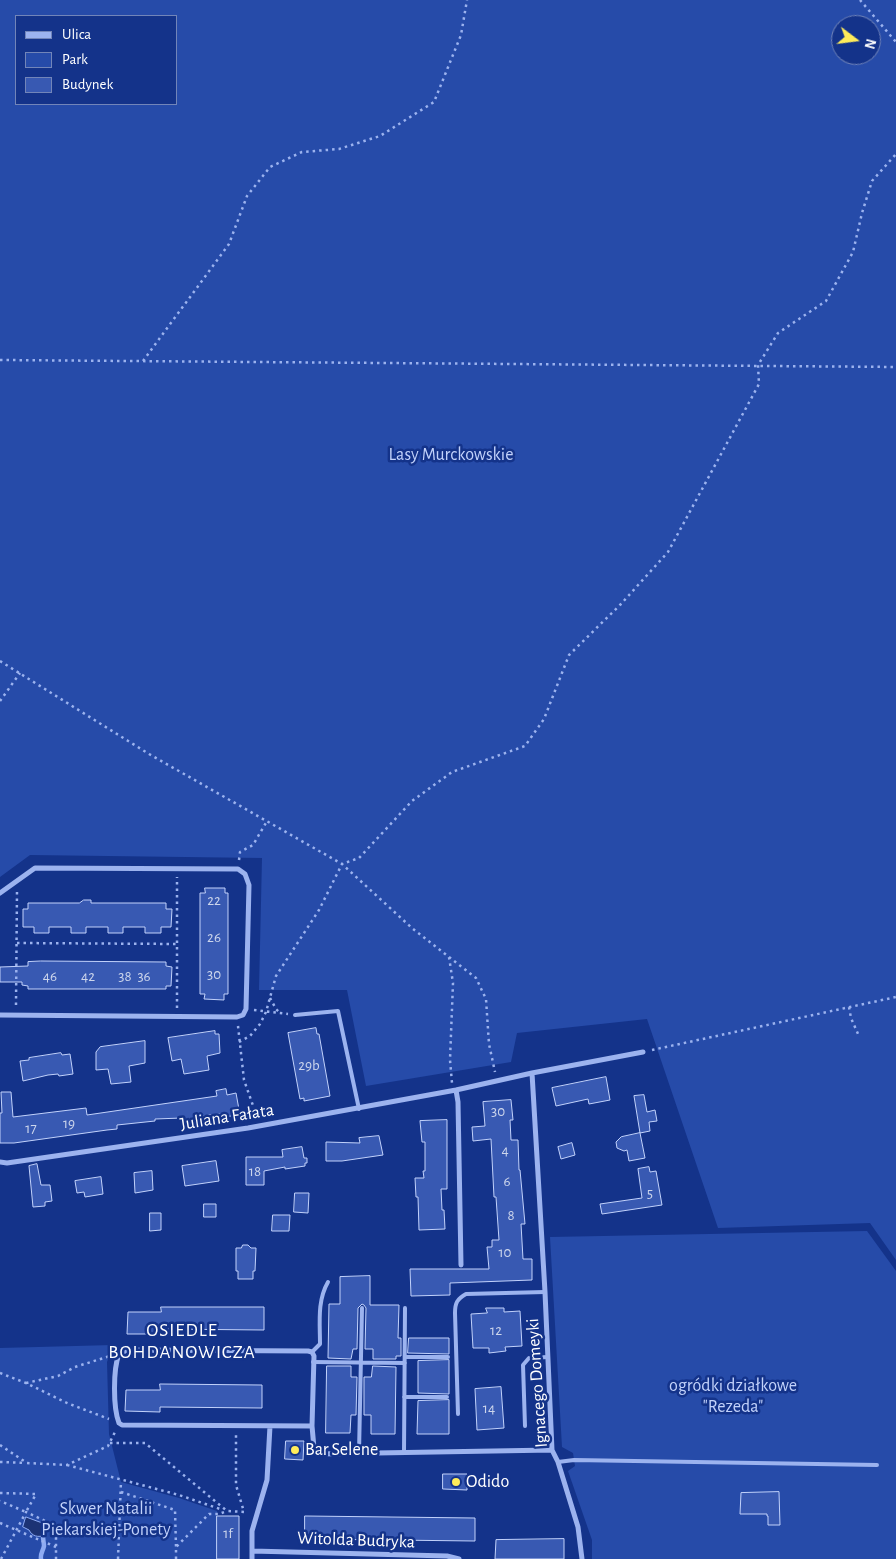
<!DOCTYPE html>
<meta charset="utf-8">
<style>
body{margin:0}
#map{position:relative;width:896px;height:1559px;overflow:hidden;background:#14338a;font-family:"Alegreya Sans",sans-serif}
canvas{display:block}
.legend{position:absolute;left:15px;top:15px;width:162px;height:90px;box-sizing:border-box;background:#14338a;border:1px solid #7285b9;margin:0;padding:6px 9px;list-style:none;font-size:15px;color:#fff}
.legend li{display:flex;align-items:center;gap:10px;height:25px}
.legend b{width:25px;border:1px solid #7285b9}
.north{position:absolute;left:831px;top:15px;width:50px;height:50px;box-sizing:border-box;background:#14338a;border:1px solid #7285b9;border-radius:50%;rotate:105deg;font-size:14px;font-weight:700;line-height:20px;text-align:center;color:#fff}
.north::after{content:'';display:block;margin:auto;width:18px;height:22px;background:#ffec5a;clip-path:polygon(50% 0,100% 100%,50% 72%,0 100%)}
</style>
<div id="map">
<canvas width="896" height="1559"></canvas>
<ul class="legend">
<li><b style="height:6px;background:#9cb3ef"></b>Ulica</li>
<li><b style="height:14px;background:#264ba9"></b>Park</li>
<li><b style="height:14px;background:#3859b2"></b>Budynek</li>
</ul>
<div class="north">N</div>
</div>
<script>
const context = document.querySelector('canvas').getContext('2d');
context.lineJoin = 'round';
function fillPath(path, color) { context.fillStyle = color; context.fill(path, 'evenodd'); }
function trace(path, color, width, dash) { context.strokeStyle = color; context.lineWidth = width; context.lineCap = dash ? 'butt' : 'round'; context.setLineDash(dash || []); context.stroke(path); }
function label(font, color, halo, rows, align = 'center') {
  context.font = font + ' "Alegreya Sans",sans-serif'; context.lineWidth = 5; context.setLineDash([]); context.textBaseline = 'middle'; context.strokeStyle = halo; context.fillStyle = color; for (const [text, x, y, turn = 0] of rows) {
    context.save(); context.translate(x, y); context.rotate((+turn || 0) * Math.PI / 180); context.textAlign = isNaN(turn) ? turn : align; if (halo) context.strokeText(text, 0, 0); context.fillText(text, 0, 0); context.restore();
  }
}
const green = new Path2D(`
 M0 0H896V1260L870 1223 718 1228 647 1019 517 1033 511 1062 366 1086 347 990H259L262 858 30 855 0 877ZM176 16V104H16V16ZM841 25H871V55H841Z
 M867 1231 896 1271V1559H592V1540L568 1471 575 1466 573 1453 562 1447 550 1237Z
 M113 1345 107 1362 109 1434 121 1482 179 1498 217 1511V1559H0V1348Z`);
const water = new Path2D(`
 M26 1517 45 1524V1535C38 1538 32 1536 29 1530L23 1527Z`);
const stream = new Path2D(`
 M41 1559C40 1554 43 1551 44 1546 44 1543 43 1540 43 1536`);
const building = new Path2D(`
 M205 888H225V893H228V994H224V1000L204 999 205 994H200V893H205Z
 M84 900H91V903H166V909H172L171 927H161V933H145V927H123V933H108V927H86V933H71V927H49V933H34V927H23V909H28V903H79Z
 M41 961 166 962V966L172 967 171 986H166V989H28V986L22 985V982H0V967L28 966V962Z
 M316 1028 317 1034H319L330 1096 304 1101V1098L300 1099 288 1033Z
 M215 1031V1034H219L220 1053 207 1056 209 1070 184 1074 181 1059 172 1061 168 1038Z
 M145 1041V1063L129 1066 131 1082 111 1084 108 1069 96 1070V1052L100 1047Z
 M61 1053 62 1055 70 1054 73 1074 59 1076 58 1074 48 1075 23 1081 20 1061 29 1060V1058Z
 M606 1077 610 1100 589 1104 588 1099 556 1106 552 1088Z
 M226 1089 227 1095 236 1093 240 1115 222 1117 221 1114 210 1115 182 1120V1118L155 1119V1121L117 1125V1129L107 1130 14 1143H0V1113H2L1 1092H11L13 1117 86 1108 87 1115 217 1096 216 1091Z
 M644 1095 647 1112 655 1110 657 1121 649 1122 650 1131 640 1133 634 1096Z
 M511 1100 513 1120H510L511 1140H518L519 1170H520L525 1224H521L523 1259H532V1280L450 1283V1295L411 1296 410 1269H489L487 1247H492V1240H499L496 1197H494L491 1139 473 1141 472 1127 485 1126 483 1102Z
 M447 1120V1189H441L442 1210H444L445 1229 419 1230 418 1197H416L415 1178H424L423 1171H425V1142H422L420 1121Z
 M640 1133 645 1158 629 1161 627 1150 624 1151 617 1148 616 1142 621 1137Z
 M379 1136 383 1155 342 1161H326V1142L360 1143 359 1138Z
 M572 1143 575 1155 561 1159 558 1147Z
 M302 1147 304 1158H307V1163H305V1166L285 1169V1167L264 1171V1185H246V1157H283L282 1150Z
 M216 1161 219 1181 185 1186 182 1166Z
 M37 1164 41 1185H50L52 1201 45 1202V1206L33 1207 29 1166Z
 M649 1167 650 1172 656 1171 662 1205 602 1214 600 1204 642 1198 638 1169Z
 M152 1171 153 1190 135 1193 134 1173Z
 M101 1177 103 1194 85 1197 84 1192 77 1193 75 1181Z
 M295 1193H309L308 1213 294 1212Z
 M204 1204H216V1217H204Z
 M150 1213H161V1230L150 1231Z
 M273 1215H290L289 1231H272Z
 M243 1245H248L251 1248H256L255 1271H253V1279H238V1271H236V1248H241Z
 M370 1276V1305H399L398 1338H401V1356H396V1359H373V1349H365L366 1308 364 1305 362 1304 358 1308 357 1349H353L351 1359 328 1358 329 1304H340V1277Z
 M161 1307H264V1330L162 1329V1334H127L128 1312H161Z
 M486 1308H504V1312L520 1311 522 1346 505 1347 506 1351 489 1353V1348H473L471 1314 487 1313Z
 M409 1338H449V1354L408 1353Z
 M449 1360V1394L418 1393V1361Z
 M327 1366H351V1377H357L356 1415H351L350 1433H326Z
 M373 1366 396 1367 395 1434H371V1415H364V1377H371Z
 M160 1384 262 1385V1408L160 1407V1412L125 1411 126 1390H160Z
 M501 1387 504 1428 477 1430 475 1389Z
 M449 1400V1434H417L418 1401Z
 M286 1441H304L303 1460 285 1459Z
 M443 1474H467V1490L443 1489Z
 M779 1492 780 1525H768V1516H767V1514H740L741 1493Z
 M217 1516H239V1559H217Z
 M305 1516 475 1518V1541L305 1539Z
 M564 1539V1559H495L496 1540Z`);
const path = new Path2D(`
 M860 0 896 42
 M0 360 896 367
 M143 361 229 244 247 196 270 167 302 152 339 149 380 136 434 102 461 35 467 0
 M0 661 149 754 342 864 359 858 412 801 452 772 525 746 544 719 569 655 621 604 668 552 759 384 758 365 778 333 826 301 853 252 862 213 872 181 896 154
 M0 701 20 673
 M239 860 240 852 253 845 267 821
 M17 943 177 944
 M449 957 453 983 450 1060 452 1083
 M270 998 276 1009 279 1012
 M16 1005 17 891
 M849 1007 851 1018 858 1034
 M177 1008V877
 M254 1010 288 1014
 M238 1026 244 1080 257 1117
 M239 1042 250 1036 260 1024 266 1012 276 976 319 910 342 864 413 929 476 978 486 999 489 1044 495 1072
 M652 1050 896 997
 M0 1373 26 1383 67 1403 109 1419
 M26 1383 58 1376 75 1367 110 1356
 M110 1443H145L227 1511 244 1512 236 1485V1435
 M0 1445 27 1463 67 1465 108 1446 115 1432
 M0 1462 26 1463
 M67 1465 179 1495 223 1510
 M121 1492 175 1510 176 1547
 M0 1493 36 1494 26 1512 0 1501
 M0 1523 56 1547
 M1 1559 26 1512 56 1526V1559
 M118 1559 121 1481
 M176 1559V1547L209 1514H219L227 1511`);
const service = new Path2D(`
 M295 1015 338 1011 359 1109
 M312 1352 320 1344C320 1323 317 1301 328 1282
 M405 1357H448
 M313 1362 405 1363
 M404 1397H447
 M458 1414 455 1313C455 1303 457 1299 466 1294L545 1292
 M525 1426 523 1365 529 1358 548 1357
 M404 1452 405 1308
 M359 1453 362 1308
 M558 1462 574 1460 877 1465`);
const minor = new Path2D(`
 M0 893 35 868 238 869 245 874 249 885 246 1009 243 1015 237 1017 0 1015
 M532 1073 545 1292 552 1450 558 1462 578 1527 582 1559
 M456 1090 458 1102 461 1265
 M0 1162 7 1163 248 1128 456 1090 532 1073 643 1052
 M312 1426 122 1425 119 1423C113 1408 113 1369 119 1354L127 1350 308 1351 312 1352 314 1356 312 1426 314 1448 318 1454 552 1450
 M252 1551 447 1556 459 1559
 M252 1559V1531L267 1480 270 1426`);
const markers = [
 [295,1450,5,"#ffec5a"],
 [456,1482,5,"#ffec5a"]
];
const numberNames = [
 ["22",214,900],
 ["26",214,937],
 ["30",214,974],
 ["46",50,976],
 ["42",88,976],
 ["38",125,976],
 ["36",144,976],
 ["29b",309,1065],
 ["30",498,1111],
 ["19",69,1123],
 ["17",31,1128],
 ["4",505,1150],
 ["18",255,1171],
 ["6",507,1181],
 ["5",650,1193],
 ["8",511,1215],
 ["10",505,1252],
 ["12",496,1330],
 ["14",489,1408],
 ["1f",228,1533]
];
const parkNames = [
 ["Lasy Murckowskie",451,455],
 ["ogródki działkowe",733,1386],
 ["\"Rezeda\"",733,1407],
 ["Skwer Natalii",106,1509],
 ["Piekarskiej-Ponety",106,1530]
];
const streetNames = [
 ["Juliana Fałata",227,1117,-9],
 ["Ignacego Domeyki",537,1383,-94],
 ["Witolda Budryka",356,1540,2]
];
const poiNames = [
 ["Bar Selene",305,1450],
 ["Odido",466,1482]
];
const neighbourhoodNames = [
 ["OSIEDLE",182,1330],
 ["BOHDANOWICZA",182,1352]
];
fillPath(green, '#264ba9');
fillPath(water, '#1c3374');
trace(water, '#8eabf3', 1);
trace(stream, '#8eabf3', 4.5);
fillPath(building, '#3859b2');
trace(building, '#c2d2fb', 1);
trace(path, '#9cb3ef', 2.5, [2.5, 4]);
trace(service, '#9cb3ef', 4);
trace(minor, '#9cb3ef', 5);
for (const [x, y, r, color] of markers) { const dot = new Path2D(); dot.arc(x, y, r, 0, 2 * Math.PI); context.fillStyle = color; context.fill(dot); trace(dot, '#14338a', 2); }
label('15px', '#cdd6ec', null, numberNames);
label('18px', '#c2d2fb', '#14338a', parkNames);
label('18px', '#fff', '#14338a', streetNames);
label('18px', '#fff', '#14338a', poiNames, 'left');
context.letterSpacing = '1px';
label('19px', '#fff', '#14338a', neighbourhoodNames);
context.letterSpacing = '0px';
</script>
